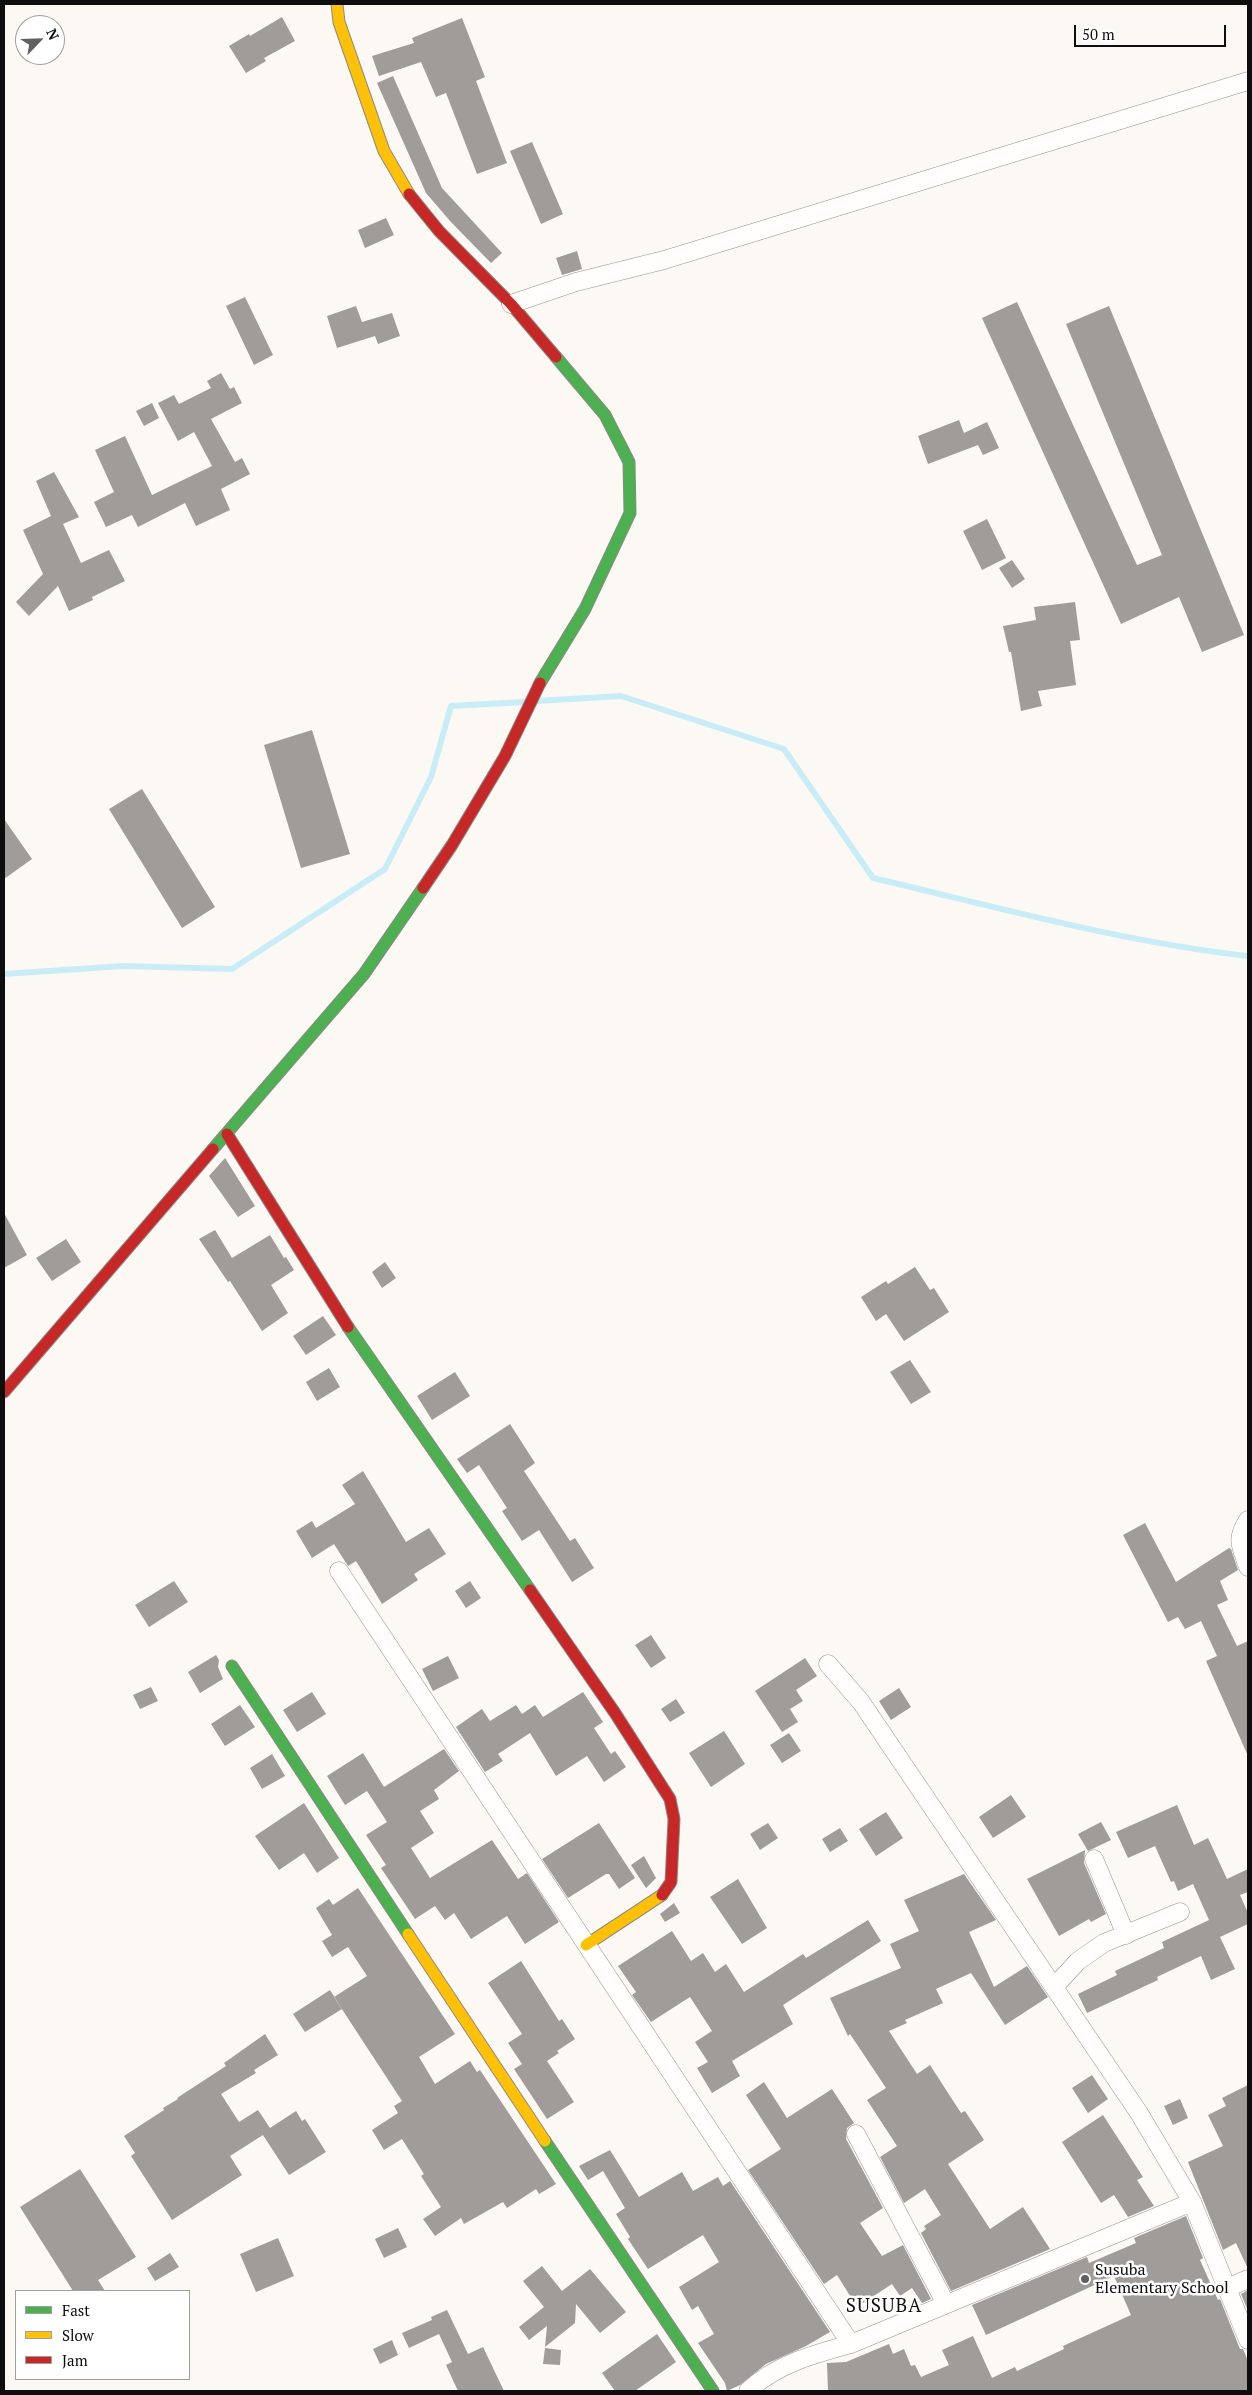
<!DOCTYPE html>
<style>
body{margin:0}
#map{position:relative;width:1252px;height:2395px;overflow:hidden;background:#fcf9f4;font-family:"PT Serif",serif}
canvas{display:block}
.frame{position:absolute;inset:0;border:5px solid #0e0e0e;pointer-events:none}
.legend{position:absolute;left:15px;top:2290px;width:175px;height:90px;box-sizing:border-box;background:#fff;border:1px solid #9f9f9f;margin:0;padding:6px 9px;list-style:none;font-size:15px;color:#0e0e0e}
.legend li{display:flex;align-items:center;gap:10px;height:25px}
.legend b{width:25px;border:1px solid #9f9f9f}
.north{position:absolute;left:15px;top:15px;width:50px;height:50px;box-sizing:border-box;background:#fff;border:1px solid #9f9f9f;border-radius:50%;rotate:66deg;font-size:14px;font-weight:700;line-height:20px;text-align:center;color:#0e0e0e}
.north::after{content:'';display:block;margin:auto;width:18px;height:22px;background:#61605e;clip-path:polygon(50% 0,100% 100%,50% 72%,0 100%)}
.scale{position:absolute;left:1074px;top:25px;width:152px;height:22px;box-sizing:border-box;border:2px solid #0e0e0e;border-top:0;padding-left:6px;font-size:15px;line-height:18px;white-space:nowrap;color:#0e0e0e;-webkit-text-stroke:4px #fff;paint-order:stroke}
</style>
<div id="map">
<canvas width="1252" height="2395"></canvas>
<div class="frame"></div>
<ul class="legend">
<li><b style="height:6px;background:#4caf50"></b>Fast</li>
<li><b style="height:6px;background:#ffc107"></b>Slow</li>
<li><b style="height:6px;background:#c62828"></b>Jam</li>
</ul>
<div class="north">N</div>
<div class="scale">50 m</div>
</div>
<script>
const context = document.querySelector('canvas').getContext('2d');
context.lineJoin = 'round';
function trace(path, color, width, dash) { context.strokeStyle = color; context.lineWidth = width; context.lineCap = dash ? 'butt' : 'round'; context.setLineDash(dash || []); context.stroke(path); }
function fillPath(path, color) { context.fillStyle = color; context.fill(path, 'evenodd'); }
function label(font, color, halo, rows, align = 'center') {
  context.font = font + ' "PT Serif",serif'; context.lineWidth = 5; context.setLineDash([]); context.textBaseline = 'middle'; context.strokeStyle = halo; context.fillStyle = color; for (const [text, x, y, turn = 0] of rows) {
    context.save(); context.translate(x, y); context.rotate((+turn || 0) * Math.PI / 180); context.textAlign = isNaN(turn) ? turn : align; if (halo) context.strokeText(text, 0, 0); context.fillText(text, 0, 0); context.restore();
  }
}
const stream = new Path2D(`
 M537 701 621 696 784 749 873 878C997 907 1122 942 1248 956
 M4 974 123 966 232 969 385 869 431 777 451 706 524 702`);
const building = new Path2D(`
 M282 17 295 41 264 58 266 61 246 73 229 46 249 34 250 36Z
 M462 18 485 77 476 81 507 163 477 174 446 93 436 97 421 62 379 76 372 56 414 43 412 38Z
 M393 76 442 188 502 253 491 263 450 221 426 193 377 83Z
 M532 142 563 214 541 224 510 151Z
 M386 218 394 235 365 248 358 230Z
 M577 251 582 269 562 275 556 258Z
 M245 297 273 355 254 365 226 306Z
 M1017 302 1137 565 1162 555 1066 324 1109 306 1244 635 1202 652 1179 597 1121 624 982 318Z
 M356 306 362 322 392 313 400 336 378 344 375 336 337 348 327 316Z
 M221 373 230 389 234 387 242 403 211 419 235 462 242 458 250 474 221 489 230 510 196 526 185 503 138 527 132 515 106 527 94 502 114 492 95 450 125 436 152 495 212 466 194 432 178 441 158 403 174 395 179 404 211 388 207 381Z
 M152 403 159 418 144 426 136 411Z
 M959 420 964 433 987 422 999 448 983 455 978 445 928 464 918 436Z
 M54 472 79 517 63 524 81 563 109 550 125 581 92 597 93 600 69 611 58 586 29 616 16 602 43 574 23 530 51 516 36 481Z
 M987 519 1006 558 982 570 963 531Z
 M1012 560 1025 579 1012 588 999 568Z
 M1075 602 1080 640 1070 641 1076 685 1038 691 1042 706 1021 711 1011 652H1009L1003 626 1036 620 1034 607Z
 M312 730 350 854 301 868 264 745Z
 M142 789 215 907 182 928 109 809Z
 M4 819 32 859 4 879Z
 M225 1158 255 1206 238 1217 209 1176Z
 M4 1213 27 1255 4 1268Z
 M215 1230 232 1258 270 1235 284 1258 286 1257 294 1270 271 1285 288 1313 262 1331 230 1281 228 1282 199 1239Z
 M66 1239 81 1262 52 1281 36 1258Z
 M385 1262 396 1278 382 1288 372 1272Z
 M915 1267 930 1290 934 1288 949 1312 904 1341 886 1314 876 1321 861 1297 886 1281 888 1284Z
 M323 1316 336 1335 306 1355 293 1336Z
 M910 1360 931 1392 911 1404 890 1372Z
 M329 1368 340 1387 317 1401 306 1382Z
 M455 1372 470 1396 432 1420 417 1396Z
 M510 1424 535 1463 524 1471 570 1541 575 1538 594 1568 572 1582 539 1530 522 1541 502 1511 507 1508 479 1465 467 1473 457 1459Z
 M363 1471 406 1542 429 1528 446 1554 414 1574 418 1580 382 1604 356 1561 348 1566 334 1544 312 1558 296 1531 312 1521 316 1528 355 1504 342 1485Z
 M1145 1523 1176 1582 1229 1548 1231 1549 1238 1570 1220 1581 1228 1600 1217 1605 1237 1646 1248 1641V1756L1206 1661 1217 1656 1201 1621 1185 1629 1178 1617 1168 1622 1123 1535Z
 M174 1581 188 1602 149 1627 135 1605Z
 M470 1581 481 1598 466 1608 455 1591Z
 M651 1635 666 1658 651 1668 635 1645Z
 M216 1655 219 1660 218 1667 223 1679 200 1693 188 1672Z
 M448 1656 459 1678 433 1691 422 1669Z
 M805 1658 817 1676 796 1690 803 1701 790 1709 798 1722 782 1732 755 1691Z
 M151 1687 158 1701 140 1709 133 1695Z
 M899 1688 911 1707 891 1720 879 1701Z
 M312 1692 326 1714 297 1732 283 1710Z
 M583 1692 603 1722 594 1728 611 1754 615 1751 626 1767 604 1782 587 1756 556 1776 530 1733 498 1754 503 1761 485 1772 456 1727 482 1709 490 1721 516 1705 522 1714 535 1705 543 1717Z
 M676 1699 685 1713 670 1722 661 1709Z
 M240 1705 255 1727 225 1746 211 1724Z
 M724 1731 745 1764 711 1787 689 1753Z
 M789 1733 801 1751 782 1763 770 1745Z
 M444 1749 459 1771 434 1790 439 1799 420 1811 434 1833 411 1848 430 1878 492 1840 518 1879 527 1873 559 1922 525 1944 507 1916 471 1939 454 1913 445 1920 435 1906 415 1919 381 1868 386 1865 366 1835 387 1822 367 1791 345 1805 327 1776 363 1753 384 1787Z
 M272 1754 285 1776 262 1789 250 1768Z
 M1011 1795 1026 1817 993 1838 979 1817Z
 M304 1803 339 1858 317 1873 304 1853 279 1870 255 1836Z
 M1177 1805 1194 1845 1208 1838 1227 1879 1248 1869V1892L1240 1895 1248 1913V1924L1220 1937 1235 1969 1211 1980 1201 1956 1157 1977 1158 1980 1087 2013 1078 1994 1117 1975 1115 1971 1164 1948 1162 1942 1209 1920 1193 1884 1178 1891 1174 1881 1171 1882 1155 1846 1128 1858 1116 1832Z
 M886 1812 903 1838 876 1856 859 1829Z
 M1101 1822 1111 1840 1088 1851 1078 1834Z
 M599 1823 635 1878 619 1889 609 1874H606L568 1898 542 1859Z
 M768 1823 778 1838 760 1850 750 1834Z
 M840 1828 848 1841 830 1852 822 1839Z
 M1085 1850 1084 1863 1106 1914 1091 1922 1089 1919 1059 1936 1027 1879Z
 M644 1856 656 1878 646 1888 631 1865Z
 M964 1874 996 1920 969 1932 994 1987 1027 1966 1048 1997 1005 2025 971 1973 936 1989 943 2003 905 2020 907 2023 889 2031 917 2074 930 2065 961 2113 965 2111 984 2140 948 2164 990 2229 1023 2207 1050 2249 951 2291 921 2233 926 2229 924 2226 941 2215 925 2189 904 2203 880 2157 897 2146 867 2100 886 2088 850 2034 848 2036 830 1998 901 1968 890 1944 919 1931 904 1900Z
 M738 1879 767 1928 742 1944 710 1897Z
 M358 1888 455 2034 419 2057 435 2084 470 2061 477 2072 480 2070 556 2184 539 2194 536 2189 507 2208 503 2202 464 2224 461 2218 435 2236 423 2219 441 2207 421 2176 424 2174 402 2139 384 2150 372 2130 398 2113 394 2106 402 2101 334 1997 367 1976 348 1947 332 1957 322 1941 332 1935 316 1908 329 1899 333 1905Z
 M674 1903 680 1913 665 1922 660 1914Z
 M868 1920 881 1941 783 2005 793 2024 732 2061 740 2076 712 2093 697 2068 708 2062 695 2042 712 2031 690 1997 651 2022 632 1995 636 1992 618 1966 672 1931 691 1961 703 1953 715 1972 726 1964 744 1992 803 1954 806 1958Z
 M521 1961 559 2021 562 2019 575 2039 557 2051 559 2053 547 2061 574 2102 547 2119 514 2069 522 2064 508 2043 522 2034 488 1983Z
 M330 1990 342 2009 305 2032 293 2014Z
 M265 2034 278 2055 254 2070 256 2073 221 2094 239 2122 258 2110 270 2128 296 2111 302 2121 305 2119 326 2152 289 2175 263 2135 230 2156 242 2175 172 2220 131 2156 135 2153 124 2136 164 2110 163 2108 178 2099 177 2098 226 2066 224 2063Z
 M1092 2075 1108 2099 1088 2113 1072 2088Z
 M764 2082 787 2118 832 2089 854 2123 847 2128 846 2139 883 2208 860 2223 882 2256 903 2245 931 2299 922 2303 912 2288 900 2296 892 2284 857 2307 837 2275 824 2284 748 2170 781 2149 746 2095Z
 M1248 2085V2269L1236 2243 1223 2250 1188 2162 1223 2146 1208 2115 1226 2106 1222 2098Z
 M1180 2099 1188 2118 1173 2125 1164 2106Z
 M1103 2115 1143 2177 1137 2180 1154 2206 1128 2217 1114 2195 1101 2203 1062 2142Z
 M610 2150 639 2197 682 2172 693 2191 718 2177 723 2186 730 2181 830 2332 806 2346 766 2364 740 2385 727 2391 725 2383 698 2343 714 2334 698 2306 692 2310 679 2287 719 2262 703 2235 648 2269 628 2239 630 2237 616 2214 625 2208 603 2171 588 2180 579 2166Z
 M80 2169 136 2257 98 2280 105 2291H73L20 2207Z
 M1186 2216 1203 2258 1200 2260 1218 2300 1220 2299 1240 2349H1243L1248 2361V2391H828L827 2363 846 2362 889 2344 893 2354 904 2349 911 2366 915 2365 921 2377 949 2365 942 2350 973 2336 992 2378 1015 2367 1017 2371 1064 2349 1063 2346 1131 2315 1114 2276 986 2335 972 2305 1087 2257 1089 2263 1136 2243 1134 2238Z
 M398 2228 407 2247 384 2258 375 2239Z
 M278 2238 294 2276 256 2292 240 2254Z
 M170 2253 179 2267 155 2281 147 2268Z
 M542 2266 562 2291 590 2269 626 2312 600 2333 576 2304 575 2323 545 2347 547 2326 529 2340 519 2327 544 2307 523 2281Z
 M1248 2290V2311L1241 2294Z
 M447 2310 468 2354 483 2347 504 2391H458L446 2365 452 2362 439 2334 409 2348 402 2333 432 2320 431 2317Z
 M657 2334 676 2362 635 2391H615L602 2373Z
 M392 2340 398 2355 380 2364 373 2349Z
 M545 2348 561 2350 560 2365 543 2364Z`);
const street = new Path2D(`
 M511 304 576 282 664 260 1248 81
 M1248 1520C1235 1540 1241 1546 1248 1567
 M339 1571 851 2344
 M828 1664 861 1702 1139 2113 1192 2202 1248 2340
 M1094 1859 1126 1935
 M1055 1986 1078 1961 1104 1943 1180 1912
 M856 2134 946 2304
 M1227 2288 1248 2279
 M748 2391C776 2364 815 2354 851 2344L1192 2202`);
const fast = new Path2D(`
 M540 683 585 609 630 513 629 462 605 415 556 357
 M213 1149 364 974 423 888
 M348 1327 530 1590
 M232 1666 408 1934
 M545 2141 713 2391`);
const slow = new Path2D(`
 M337 4 339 22 384 151 409 194
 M408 1934 545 2141
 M586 1945 662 1895`);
const jam = new Path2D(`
 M409 194 439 231 511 304 556 357
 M423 888 452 845 505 756 540 683
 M227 1134 348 1327
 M4 1392 213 1149
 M530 1590 615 1713 670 1799 674 1819 671 1882 662 1895`);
const markers = [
 [1085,2279,5,"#61605e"]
];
const poiNames = [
 ["Susuba",1095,2270],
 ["Elementary School",1095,2288]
];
const quarterNames = [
 ["SUSUBA",884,2307]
];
trace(stream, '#c9edf7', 6);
fillPath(building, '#9f9c99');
trace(street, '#959492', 19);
trace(fast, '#8c8a88', 13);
trace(slow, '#8c8a88', 13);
trace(jam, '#8c8a88', 13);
trace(street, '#fffefd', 18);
trace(fast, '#4caf50', 11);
trace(slow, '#ffc107', 11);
trace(jam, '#c62828', 11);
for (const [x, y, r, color] of markers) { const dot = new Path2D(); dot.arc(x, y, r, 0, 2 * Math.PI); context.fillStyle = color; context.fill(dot); trace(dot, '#fff', 2); }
label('16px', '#0e0e0e', '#fff', poiNames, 'left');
context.letterSpacing = '1px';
label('19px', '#0e0e0e', '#fff', quarterNames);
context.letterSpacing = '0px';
</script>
